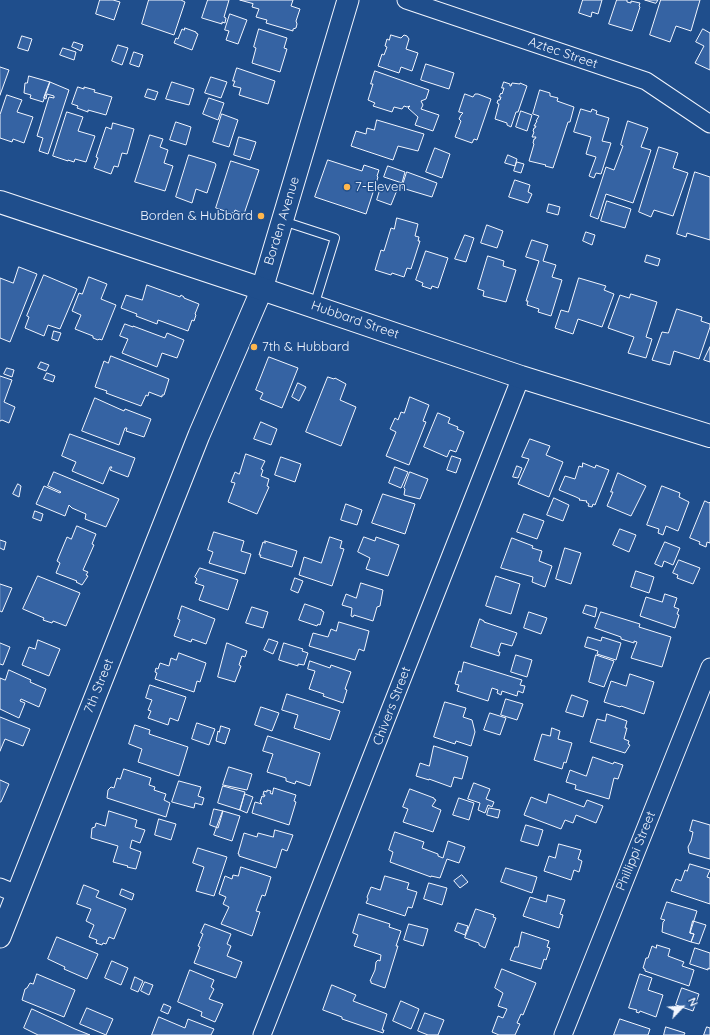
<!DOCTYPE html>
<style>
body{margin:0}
#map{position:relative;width:710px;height:1035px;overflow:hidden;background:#1f4e8c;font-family:Quicksand,sans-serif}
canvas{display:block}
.north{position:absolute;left:662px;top:987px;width:40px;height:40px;-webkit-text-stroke:3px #1f4e8c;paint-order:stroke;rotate:65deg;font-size:11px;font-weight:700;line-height:16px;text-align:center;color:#f2f6ff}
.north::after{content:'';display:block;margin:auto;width:14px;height:18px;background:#f2f6ff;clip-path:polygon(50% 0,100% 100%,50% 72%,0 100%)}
</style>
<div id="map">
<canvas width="710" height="1035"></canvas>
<div class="north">N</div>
</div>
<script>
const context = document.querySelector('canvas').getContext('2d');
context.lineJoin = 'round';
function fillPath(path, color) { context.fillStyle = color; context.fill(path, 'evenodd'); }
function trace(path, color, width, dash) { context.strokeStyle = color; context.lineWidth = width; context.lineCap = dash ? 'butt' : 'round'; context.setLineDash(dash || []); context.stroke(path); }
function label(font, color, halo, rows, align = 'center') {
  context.font = font + ' Quicksand,sans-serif'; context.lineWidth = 3; context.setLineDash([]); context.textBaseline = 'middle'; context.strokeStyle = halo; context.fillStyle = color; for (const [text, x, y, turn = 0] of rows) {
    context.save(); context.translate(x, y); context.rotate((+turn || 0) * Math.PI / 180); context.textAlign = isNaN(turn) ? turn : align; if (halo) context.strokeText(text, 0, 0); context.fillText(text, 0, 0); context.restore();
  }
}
const building = new Path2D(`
 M100 0H113L120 2 114 20 96 14Z
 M149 0H181L185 2 174 35 142 24Z
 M208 0H229L224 17 226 18 225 23 222 22V24L202 18Z
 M240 0H293L291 6 300 9 296 21 297 24 296 28 293 29V31L266 23 267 20 256 17 259 9 252 7 253 4Z
 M583 0H602L598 14 592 12 591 17 579 13Z
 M617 0H627V2L631 3V1L640 3 639 6 640 7 632 31 609 24Z
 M645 0H658L656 3Z
 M661 0H700L691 31 676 26 670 42 650 35Z
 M230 14 247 20 238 44 226 40 229 31 225 30Z
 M185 28 196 32V33L198 34 192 50 174 43 176 38 178 39 182 29 184 30Z
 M259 29 287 38 284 48 287 49 280 72 252 63 256 48 254 47Z
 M703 29 710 33V70L695 63 704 46 696 42Z
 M391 35 401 38 404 35 407 36 409 39 406 49 418 53 412 71 401 67 399 73 378 66 382 54 384 55 387 47 385 46 387 39 389 40Z
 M22 36 32 39 28 51 18 48Z
 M74 42 83 45 81 51 72 47Z
 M118 45 128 48 122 65 112 61Z
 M63 48 76 52 74 60 60 55Z
 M134 52 143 55 139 67 130 64Z
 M426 64 454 73 449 89 421 80Z
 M0 67 9 70 0 95Z
 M237 68 275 81 268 104 239 95 241 88 233 86 235 81H233Z
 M375 71 429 90 426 99 421 101 423 105 421 109 439 115 433 131 415 125 418 117 408 108 410 106 407 107 404 106 402 109 394 107 392 112 373 106 375 103 368 100 373 84H371Z
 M29 76 50 82 43 102 30 98 31 95 24 93 25 83H27Z
 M211 77 227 82 221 98 205 93Z
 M50 82 69 90 48 154 39 151 43 138 37 136 49 97 54 98V96L47 94 46 99 44 98Z
 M172 82 194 89 189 105 166 99Z
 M504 82 510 84V86H511L512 83 520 84V83L527 86 518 112H516L511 127 507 125V123L495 119 499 104 497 103 498 100H500L501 97H499L501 93 502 94 504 88H502Z
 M78 87 84 89V87L95 90 94 92 112 97 106 115 88 110V112L77 108 78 106 72 104Z
 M148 89 158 92 155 100 145 97Z
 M540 90 550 93V96L558 98 557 101 574 107 570 122H568L553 168 545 166 546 165 529 161 534 144 533 143 534 139H535L536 137H532L534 132 533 131 534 128H535L536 126H534L537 121H536L539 116 533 114Z
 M465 94 473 97 475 94H478L491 99 477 140 474 139 472 143 455 137 461 121 459 119 461 115 463 113 459 112Z
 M7 95 22 100 17 112 33 117 24 143 13 139 12 142 0 138V115Z
 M209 98 224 103 218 120 203 114Z
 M581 109 591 112 592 109 597 111 596 114 609 118 602 141 611 143 601 174 596 173 594 178 589 176 596 157 586 154 591 137 574 132Z
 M521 111 532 115 527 131 516 127Z
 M67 112 83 117 78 131 95 136 86 162 75 159 74 162 68 160V161L53 156Z
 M222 114 238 120 229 147 213 142Z
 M377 120 424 134 418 151 398 146 393 160 351 146 356 131 366 134 367 128 374 130Z
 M628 121 648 128 641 147 651 150 633 203 606 194 598 219 590 216 606 167 614 170 623 146 621 145Z
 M176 122 191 127 186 145 170 140Z
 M113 123 134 129 127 154 122 153 118 167 114 166 111 174 94 168 98 158 96 157 106 127 111 129Z
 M150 135 163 139 160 147 168 150 164 163 173 166 165 191 135 182Z
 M239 137 256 142 250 160 234 155Z
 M659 147 678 153 673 168 688 173 673 216 654 210 651 217 639 212Z
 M435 148 450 154 442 178 426 172Z
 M189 155 215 163 216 165 207 193 196 189 192 203 176 197Z
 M508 155 517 159 515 166 505 163Z
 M328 160 362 171 364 165 379 170 377 176 378 177 366 214 315 197Z
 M231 161 259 170 244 214 235 210 234 213H231L216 208Z
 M517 162 524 164 521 173 514 171Z
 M388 166 405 172 402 183 384 177Z
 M407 172 437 183 432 197 402 188Z
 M695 172 710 177V240L687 233 686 237 677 234Z
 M515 180 530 185 528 192 532 194 528 203 509 197Z
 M382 184 397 190 391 205 377 200Z
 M607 201 631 209 625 228 601 221Z
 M549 204 560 207 558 215 547 212Z
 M397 218 418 224 415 236 419 237 418 241H420L411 269 407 268 404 277 392 273 391 275 375 270 381 250 384 251 391 228 394 229Z
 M487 225 503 231 497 248 481 243Z
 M586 232 595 235 592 245 583 241Z
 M465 235 474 238 466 262 455 259Z
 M532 240 548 245 543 261 556 265 552 277 562 280 551 316 538 312 539 309 527 305 528 301H526L539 261 526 257Z
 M426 251 448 258 438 288 432 286 431 289 422 286 423 283 416 280Z
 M647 255 660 259 658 266 645 262Z
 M488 256 504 261 503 266 516 270 506 302 483 296 484 291 478 289Z
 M19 267 37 274 10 342 0 338V278L13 283Z
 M44 275 77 289 60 329 48 325 44 336 25 328 29 317 27 316Z
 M89 277 107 284 101 299 116 305 102 340 99 339 98 340 93 338V336L75 329 81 315 72 311 79 293 82 294Z
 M579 278 606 286 604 290 614 294 602 327 578 319 573 334 555 328 561 310 568 312Z
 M147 285 180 297 181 295 184 297V298L199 304 195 314 196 315 194 321 192 320 188 331 158 320 157 324 136 316 137 314 121 308 126 295 142 300Z
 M631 294 657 302 646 337 652 339 646 358 628 353 634 337 608 328 620 295 629 298Z
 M677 309 702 317 701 321 710 324V327L699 359 674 351 670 365 652 360 662 332 668 333Z
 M125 324 133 327V326L165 338 167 333 184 340 177 358 162 353 157 367 122 353 128 339 120 336Z
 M54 331 61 333 58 341 52 339Z
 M710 347V362L704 360Z
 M111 356 169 379 164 395H162V397L149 392 148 396 146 395 141 406 106 393 107 391 95 387 104 361 108 363Z
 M269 357 298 368 282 408 260 399 263 393 256 390Z
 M41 362 49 365 46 371 38 368Z
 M7 368 14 370 12 377 4 374Z
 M47 373 55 376 53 382 44 379Z
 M0 376 12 380 4 402 15 407 9 423 2 420 0 421Z
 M328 377 334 379 335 378 346 384 340 400 356 407 341 446 306 432Z
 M298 383 306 387 299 401 292 397Z
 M410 397 429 405 423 421 426 422 409 465 386 456 396 432 390 429 395 418 398 420 401 412 404 413Z
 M95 398 124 411 125 409 151 419 144 437 126 431 127 428H125L119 445 82 431Z
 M438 413 450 418 448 423 458 427 457 429 464 432 456 452 450 450 447 457 424 447Z
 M261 422 277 429 271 445 254 439Z
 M70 434 135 458 128 477 110 470 112 467H110L103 484 72 471 76 462 62 456Z
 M530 439 550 446 546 455 563 462 549 497 518 484 529 459 522 457Z
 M246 454 265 461 261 469 263 470 261 476 269 479 267 486 269 487 257 514 228 502 235 483 231 482 235 472 239 474Z
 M452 456 461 459 456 473 447 470Z
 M281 457 301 464 295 482 275 475Z
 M583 463 595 468 596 465 609 470 595 505 593 504 592 507 588 506 589 504 586 502 587 501 579 500 580 499 576 497 559 490 565 476 575 479 579 466 582 467Z
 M517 466 522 468 518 478 513 477Z
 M395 467 408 472 401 488 389 483Z
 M54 472 119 499 106 527 85 519 86 514 72 508 69 505 65 516 36 504 44 486 60 493 61 492 48 486Z
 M410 472 428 479 420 499 404 495 405 489 404 488Z
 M618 473 646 486 631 516 607 506 613 492H611Z
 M18 484 21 486 19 497 13 494Z
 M662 486 680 493 679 497 689 502 678 531 666 526 663 535 658 533 659 529 647 525Z
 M383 494 415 504 405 534 372 523Z
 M554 498 569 505 563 521 547 515Z
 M705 501 709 503 710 502V543L707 542 706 547 699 544 700 542 690 538Z
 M346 504 362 510 357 525 341 520Z
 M35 511 43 514 41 521 33 518Z
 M524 514 544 521 537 539 517 532Z
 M77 526 96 534 92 544 94 545 83 570 88 572 86 575 88 576 82 585 76 582 77 581 56 573 60 563 57 561 67 537 71 539Z
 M620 529 636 535 629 552 613 545Z
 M214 532 244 541 241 551 251 554 245 574 209 563 213 552 208 550Z
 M330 537 342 541 340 548 344 549 332 586 299 575 304 557 321 563Z
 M364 537 375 541 376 537 399 545 388 576 366 569 370 558 358 552Z
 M512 538 533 546 532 548 542 551 539 561 552 566 545 587 532 582 533 577 501 568Z
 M0 540 6 542 4 550 0 548Z
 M265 541 297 551 292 567 260 557 261 555H259L263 542 265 543Z
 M665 542 680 548 673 565 664 561 662 567 655 564Z
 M565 548 581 553 571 584 556 579Z
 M679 560 700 568 693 584 677 578 678 575 673 573Z
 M200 568 238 580 228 610 199 600 204 586 195 583 197 579 195 577Z
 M636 571 654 577 649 593 631 587Z
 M38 576 80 593 66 626 53 621 52 623 43 620 44 618 23 609Z
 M496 576 520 584 511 614 486 606Z
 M295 578 303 581 298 593 291 590Z
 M361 583 383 590 380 606 377 607 373 621 354 615 353 617 351 616 352 608 342 605 346 594 356 598Z
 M0 584 12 588 2 612 0 611Z
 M665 594 677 598 674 607 679 609 677 614 679 615 675 628 640 616 646 597 662 602Z
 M305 604 322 610V611L324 612 320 625 318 624 317 626 299 620Z
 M586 605 597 608 595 617 583 613Z
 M182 606 215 619 206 644 192 639 191 642 174 636 180 620 178 619Z
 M252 607 268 612 263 628 246 623Z
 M529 612 547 618 541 634 524 628Z
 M601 612 640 624 639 627 671 637 662 667 631 658 637 642 634 641V643L621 639V637L595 628Z
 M480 619 484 621V622L517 633 512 646 501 643 498 652H500L499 656 471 647Z
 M339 622 369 631 364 651 359 649 355 660 309 646 313 633 328 637 331 629 336 631Z
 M588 637 601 641 602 637 621 643 616 660 597 654 598 651 585 647Z
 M269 639 278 642 273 654 264 650Z
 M38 640 60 649 49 676 22 665 29 647 35 649Z
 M0 643 10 647 3 665 0 664Z
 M227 643 247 651 245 657 242 656 239 665 241 666 235 682 218 677Z
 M284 643 303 649 302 651 308 653 304 665 298 664V666L279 660Z
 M179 653 206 663 200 682 197 681 194 692 155 679 157 673 155 672 156 668 158 669 160 663 169 666 171 658 176 660Z
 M516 655 532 660 527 677 511 672Z
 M596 655 614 661 604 687 589 682Z
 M310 661 330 668 331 665 351 672 345 689 347 690 343 703 323 696 324 694 309 689 315 671 308 669Z
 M464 662 522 680 520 685 525 686 523 693 518 691 517 696 502 691 501 695 497 693 498 690 492 688 488 701 457 691 459 685 455 684 459 671 461 672Z
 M9 670 31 680 30 682 46 689 39 707 21 699 20 701 25 703 19 718 0 709V678L5 680Z
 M630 674 654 682 644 714 621 706 620 707 604 702 611 681 626 686Z
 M150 685 186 697 178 721 170 718 168 725 148 718 151 711 148 710 152 700 146 698Z
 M287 694 340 711 330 740 294 728 298 715 282 710Z
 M572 695 588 701 583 717 566 712Z
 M506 699 523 704 517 720 501 715Z
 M445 702 466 708 463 717 472 720 475 732 471 746 456 741 455 744 434 737Z
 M261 707 279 713 272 731 255 725Z
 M490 713 506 718 500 735 484 730Z
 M607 714 627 721 625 728H627L624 739 629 741 628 744 630 745 625 753 590 742 597 719 605 721Z
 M0 717 30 729 23 746 5 739 0 751Z
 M197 723 215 729 209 745 192 739Z
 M135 725 150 730 149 734 188 747 179 776 138 762 142 749 129 744Z
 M221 726 230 729 225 744 216 741 218 731 219 732Z
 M552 728 560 731 558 739 572 743 566 763 564 762 562 769 534 760 542 734 550 736Z
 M268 736 320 753 310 786 296 781 295 784 286 781V778L267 772 273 754 263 751Z
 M434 746 468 757 462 779 454 777 451 787 429 779V780L416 776 420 763 429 766Z
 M593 757 613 764 614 762 623 765 618 779 614 778 609 799 575 789 576 785 566 782 570 770 586 776Z
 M229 767 252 774 247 790 223 785Z
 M124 769 151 778 149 785 155 787 154 790 166 794 164 800 170 803 166 817 107 798 108 790 111 787 114 788 117 778 120 779Z
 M0 780 9 784 1 802H0Z
 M179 781 201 787 198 796 204 798 202 805 195 803 194 808 172 802Z
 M474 783 490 789 486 799 494 802 492 807 488 805 485 813 478 810 480 803 468 799Z
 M223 786 245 792 240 810 218 803Z
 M274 788 296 795 294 801 296 802 289 825 252 813 255 802 262 804 260 802 262 796 264 797 265 795H263L264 791 267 792V790L271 791 270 793 272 794Z
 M410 789 434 798V799L436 800 432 806 441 810 433 832 403 822 408 809 403 807Z
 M245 794 253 797 247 813 240 810Z
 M549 794 584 807 587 800 603 806 596 823 576 815 573 823 565 820 561 829 524 815 531 797 546 803Z
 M459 798 474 803 469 820 453 815Z
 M489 808 500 810 498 818 487 815Z
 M214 809 223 811 218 828 210 825Z
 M109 811 137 820 135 827 145 830 140 843 132 840 130 848 141 852 136 869 127 867 128 866 113 862 118 846 91 838 92 828 95 827 96 823 105 826Z
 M223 811 240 816 232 841 214 835Z
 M159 819 176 824 171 840 155 835Z
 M693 820 710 825V859L689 853 688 847 691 841 693 832 690 831Z
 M526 825 543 830 538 846 521 841Z
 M275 830 293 835 287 851 282 849 276 868 239 856V854H238L244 833 257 837 258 833 273 837Z
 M395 832 424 842 422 848 438 854V856L443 858 448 841 465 847 459 863 447 859 440 878 431 876V877L390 862 393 852 389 850Z
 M559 844 581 850 578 859 582 861 579 872 574 870 571 880 544 871 549 856 555 858Z
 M198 848 227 857 214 896 196 891 204 867 193 863Z
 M690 864 710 870 707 877 710 878V904L671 891 676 879 681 881 685 870 687 871Z
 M241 867 271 877 265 896 262 895 256 911 260 912 252 936 221 924 229 907 223 904 226 897 219 894 225 876 232 879 233 875 238 876Z
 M506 868 537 877 532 893 501 882Z
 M462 875 468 882 460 888 454 881Z
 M385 876 409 883 407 889 417 892 412 908 408 907 405 916 366 903 368 899 367 897 371 887 380 890Z
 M429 883 447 888 442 905 424 899Z
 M84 885 99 891 96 897 126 909 114 939 109 937 106 944 103 943 102 945 96 943 97 940 89 937 94 925 86 921 91 909 77 904Z
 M122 889 134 894 132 900 120 895Z
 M548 895 565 900 560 914 563 915 559 928 523 916 530 897 546 902Z
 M667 902 697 911 690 933 694 934 691 942 662 932 663 922 665 920 661 919Z
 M476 909 494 915 493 917 496 918 485 948 479 945V943L465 938Z
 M359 914 390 924 389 927 401 931 396 946H398L385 988 371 983V981H370L375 970 376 962 378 960 380 961 381 955 354 946 358 935 353 933Z
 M693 921 706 925 699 944 691 942 694 934 690 933Z
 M458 923 468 926 465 935 455 931Z
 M205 924 231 934 227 944 231 946 227 956 242 962 236 978 194 963 200 947 198 946 203 934 201 933Z
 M409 924 428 929 423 946 404 940Z
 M522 932 549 941 547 947 550 948 546 960 544 959 541 969 510 960 515 947H518Z
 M57 937 98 954 87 979 64 969 65 967 48 959Z
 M657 945 670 949 668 956 684 962 682 966 694 970 689 986 645 971V969L643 968 646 958H648L652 946 656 948Z
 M695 948 710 953V969L708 968V970L690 964Z
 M112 961 128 968 121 985 105 978Z
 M502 969 536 983 523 1015 521 1014 517 1023 520 1024 515 1035H499L492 1032 498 1016 503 1018 507 1009 498 1006 503 993 495 988Z
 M190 970 214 980 211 987 214 989 209 999 223 1004 215 1022 201 1016 202 1012 178 1002Z
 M37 974 75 990 64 1017 22 1000 25 989 27 988 30 983 33 984Z
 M640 974 652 978 648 990 663 995 656 1017 640 1011 639 1013 636 1012 637 1010 629 1008Z
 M135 977 143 981 138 992 131 989Z
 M145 982 153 985 149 995 141 991Z
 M332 985 356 995 353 1001 387 1014 382 1030H384L383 1033 342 1019V1017L323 1010Z
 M682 988 699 994 693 1011 676 1005Z
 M401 1001 419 1009 411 1029 393 1021Z
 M164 1004 171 1007 168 1014 161 1011Z
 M87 1008 113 1019 106 1035 80 1024Z
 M32 1009 75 1029 90 1035H38L24 1028Z
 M425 1013 444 1020 438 1035H428L418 1031Z
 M159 1017 185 1028 188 1019 214 1029 211 1035H152Z
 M620 1019 650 1029 648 1035H614Z
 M666 1027 685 1033 684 1035H664Z
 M707 1027 710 1028V1035H704Z`);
const service = new Path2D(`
 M283 221 335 238 314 306`);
const minor = new Path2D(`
 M406 0 646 81 710 124
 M0 887 17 894
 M262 1035 521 377
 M563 1035 710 667`);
const tertiary = new Path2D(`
 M0 937 199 435 262 289 348 0`);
const secondary = new Path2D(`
 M0 202 262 289 521 377 710 436`);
const markers = [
 [347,187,4,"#ffb74d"],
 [261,216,4,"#ffb74d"],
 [254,347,4,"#ffb74d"]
];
const streetNames = [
 ["Aztec Street",563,53,19],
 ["Borden Avenue",282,221,-73],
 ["Hubbard Street",355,320,19],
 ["7th Street",99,686,-68],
 ["Chivers Street",392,706,-69],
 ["Phillippi Street",636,851,-68]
];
const poiNames = [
 ["7-Eleven",355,187],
 ["Borden & Hubbard",253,216,"right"],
 ["7th & Hubbard",262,347]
];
fillPath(building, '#3563a3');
trace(building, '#f2f6ff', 1);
trace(service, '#f2f6ff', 10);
trace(minor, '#f2f6ff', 19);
trace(tertiary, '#f2f6ff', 23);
trace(secondary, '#f2f6ff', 24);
trace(service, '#1f4e8c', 8);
trace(minor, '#1f4e8c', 17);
trace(tertiary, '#1f4e8c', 21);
trace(secondary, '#1f4e8c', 22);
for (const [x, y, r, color] of markers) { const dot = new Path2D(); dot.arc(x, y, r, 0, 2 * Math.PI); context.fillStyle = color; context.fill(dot); trace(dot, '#1f4e8c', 1.5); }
label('13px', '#f2f6ff', '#1f4e8c', streetNames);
label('13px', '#f2f6ff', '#1f4e8c', poiNames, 'left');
</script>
